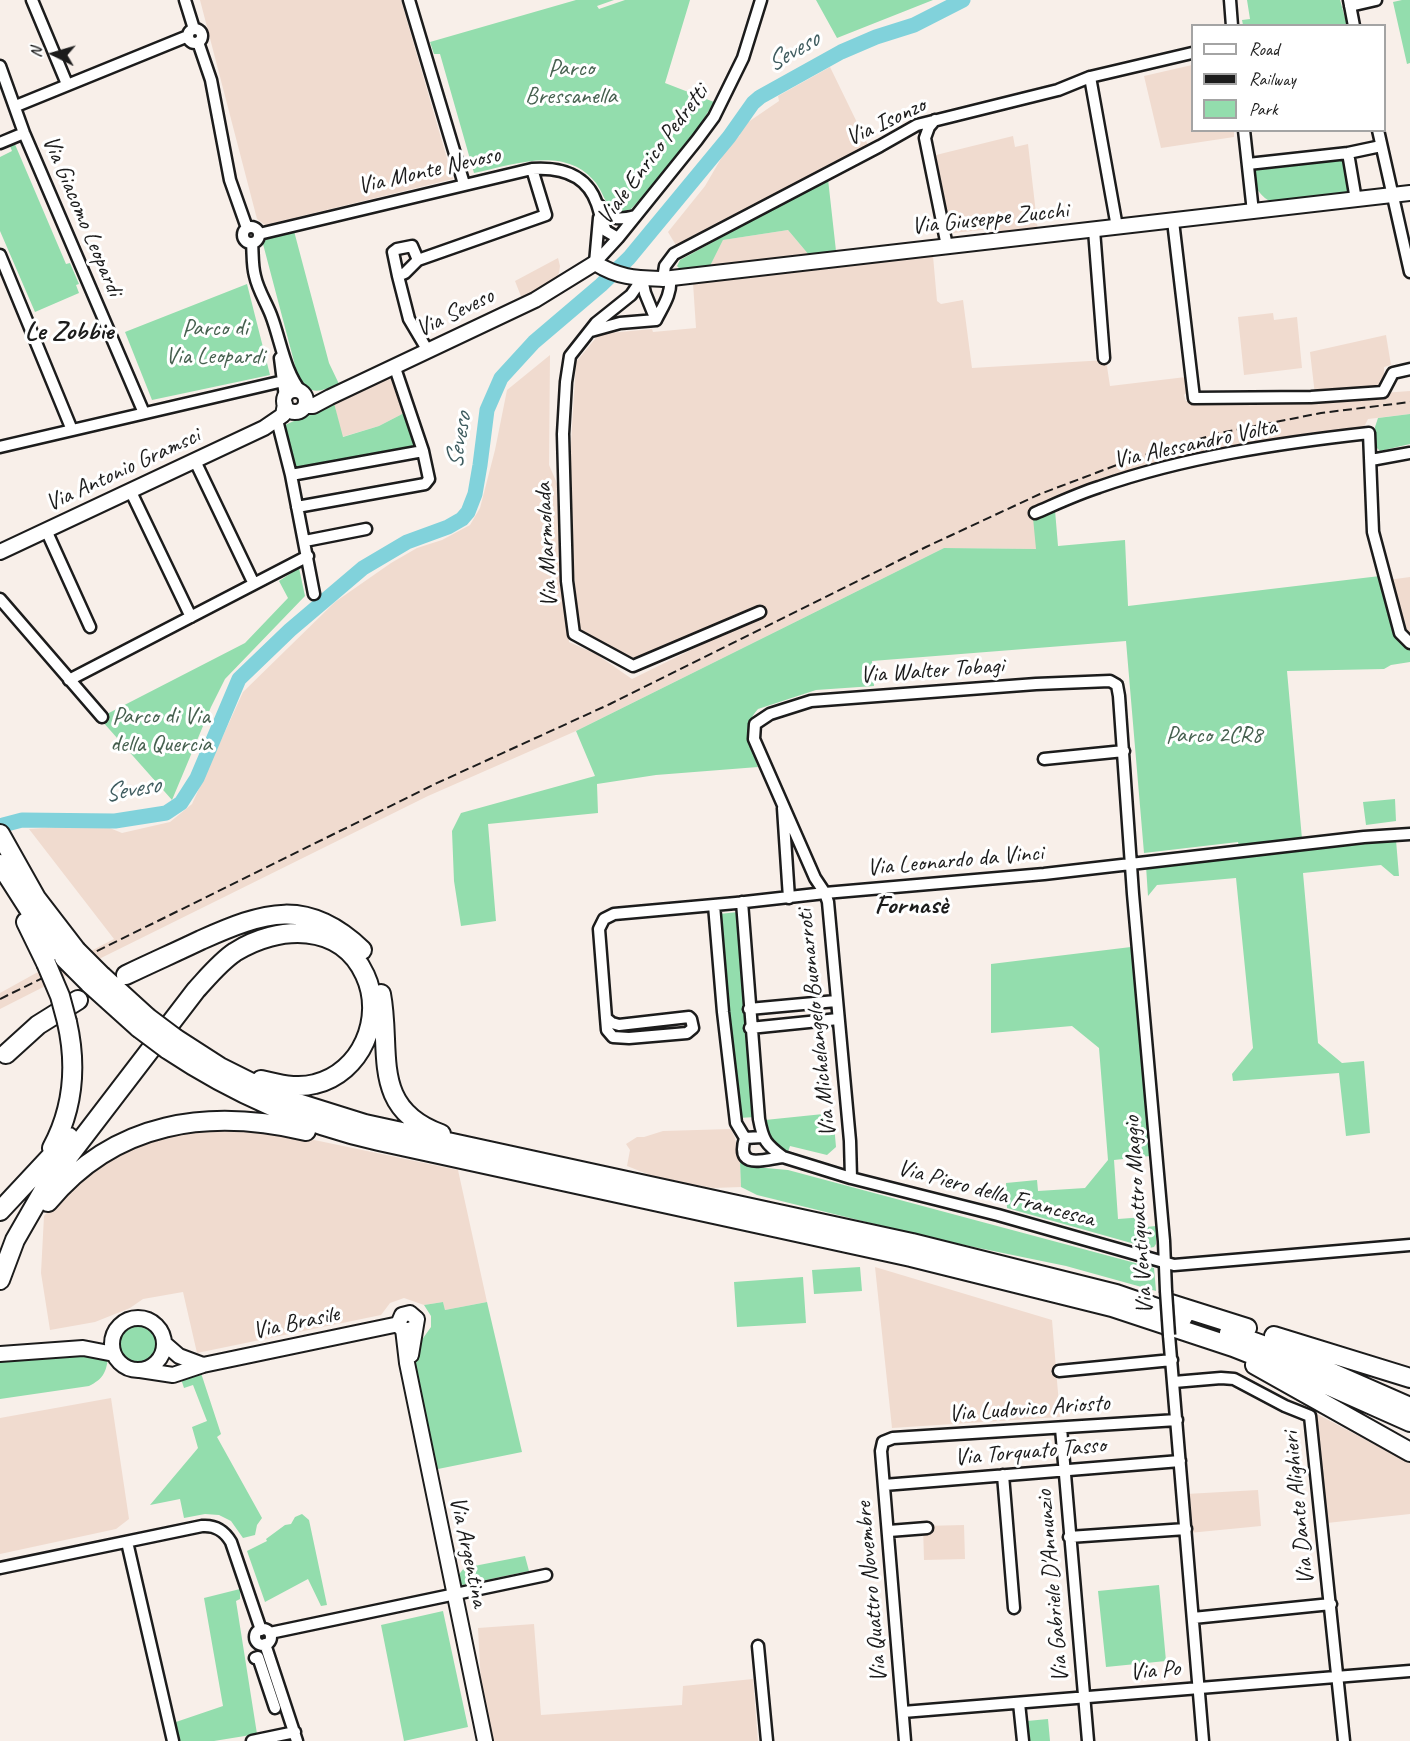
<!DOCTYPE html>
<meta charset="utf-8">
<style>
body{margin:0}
#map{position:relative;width:1410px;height:1741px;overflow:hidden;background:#f8efe9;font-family:Caveat,sans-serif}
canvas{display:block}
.legend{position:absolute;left:1191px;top:24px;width:195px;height:108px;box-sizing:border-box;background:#fff;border:2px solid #a4a4a4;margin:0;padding:8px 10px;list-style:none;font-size:18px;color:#1c1c1c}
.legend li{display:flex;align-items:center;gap:12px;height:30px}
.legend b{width:30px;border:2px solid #a4a4a4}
.north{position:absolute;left:24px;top:24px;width:60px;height:60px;-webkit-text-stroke:4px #fff;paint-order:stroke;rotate:275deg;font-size:16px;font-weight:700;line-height:24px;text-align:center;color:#1c1c1c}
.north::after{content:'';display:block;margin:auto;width:21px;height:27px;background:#1c1c1c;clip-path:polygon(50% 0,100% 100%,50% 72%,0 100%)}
</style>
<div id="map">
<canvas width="1410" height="1741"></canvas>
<ul class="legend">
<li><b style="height:8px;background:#fff"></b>Road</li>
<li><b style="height:8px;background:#1c1c1c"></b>Railway</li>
<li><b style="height:16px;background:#93ddad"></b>Park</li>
</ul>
<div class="north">N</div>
</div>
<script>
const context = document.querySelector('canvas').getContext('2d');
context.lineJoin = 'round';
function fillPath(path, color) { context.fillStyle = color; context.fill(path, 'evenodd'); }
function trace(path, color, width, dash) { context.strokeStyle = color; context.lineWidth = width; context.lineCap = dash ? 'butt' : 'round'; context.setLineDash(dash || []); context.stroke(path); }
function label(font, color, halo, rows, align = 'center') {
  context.font = font + ' Caveat,sans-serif'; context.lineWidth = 6; context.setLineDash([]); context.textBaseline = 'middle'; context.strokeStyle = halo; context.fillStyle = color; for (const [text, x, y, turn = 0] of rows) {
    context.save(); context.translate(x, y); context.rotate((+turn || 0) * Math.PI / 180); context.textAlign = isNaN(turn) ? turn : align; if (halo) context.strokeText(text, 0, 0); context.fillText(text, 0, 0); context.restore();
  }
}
const built = new Path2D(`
 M200 0H401L453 179 265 225 257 219Z
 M1192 65V130L1234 131V137L1161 148 1144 76Z
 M830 67 869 147 677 247 668 232 705 186 726 150 740 135 738 129 779 101 778 96Z
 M1013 136 1015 147 1028 144 1038 231 999 236 991 229 953 233V227L949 225 936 155Z
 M788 230 809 255 710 266 723 240Z
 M933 256 937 301 941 304 963 300 972 368 1106 360 1110 386 1186 377 1188 392 1184 395 1186 401 1286 400 1410 391V414L1368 419 1362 431 1120 477V474L1054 498 1055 510 1036 549 944 548 576 731 428 796 99 959 91 951 114 939 29 829 100 824 122 833 170 822 192 804 243 692 335 602 391 563 417 548 442 540 470 525 480 508 495 450 507 390 550 355 549 465 559 488 561 575 569 642 596 654 632 679 766 613 761 604 636 659 580 632 569 527 570 459 576 362 599 334 652 329 653 332 696 328 693 283Z
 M558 258 560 266 559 273 555 280 522 299 515 281Z
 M1273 313 1274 320 1297 317 1302 368 1244 375 1238 317Z
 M1386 335 1391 365 1384 367V381L1377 390 1315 395 1310 352Z
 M392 375 406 412 379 426 342 437 334 403Z
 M1410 577V642L1401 633 1388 580Z
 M56 962 67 975 0 1009V993Z
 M225 1127 276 1132 458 1170 487 1302 445 1310 443 1302 424 1305 404 1298 390 1303 381 1315 197 1353 183 1292 143 1299 130 1308 95 1322 50 1330 41 1273 44 1216 78 1179 127 1148 179 1132Z
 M731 1129 735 1138 740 1162 741 1187 713 1188 655 1177 627 1166 630 1150 626 1144 637 1137H644L663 1131Z
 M875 1267 1052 1320 1060 1417 892 1428Z
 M111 1398 129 1519 116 1529 0 1554V1418Z
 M1315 1413 1410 1463V1514L1327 1523Z
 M1258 1490 1261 1526 1189 1533 1186 1494Z
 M964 1525 965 1559 924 1560 923 1526Z
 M534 1624 541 1715 682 1705 683 1686 753 1679 758 1741H491L482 1702 478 1628Z`);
const green = new Path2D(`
 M576 0H614L597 6 599 9 625 0H690L665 83 714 102 697 130 643 196 631 209 618 213 612 211C605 202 602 191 596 183 566 144 512 165 474 173L440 54H434L430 42Z
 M816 0H933L837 38Z
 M1247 0H1340L1347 25H1243L1242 20 1250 19Z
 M1402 0H1410V63L1407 64 1393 2Z
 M14 142 66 264 70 263 79 284 76 285 79 293 35 312 0 231V157L12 151 9 144Z
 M1345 158 1350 193 1272 202C1259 197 1248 179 1256 166L1267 164 1272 167Z
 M828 179 836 251 809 255 788 230 723 240 710 266 680 269 677 266 680 260Z
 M294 231 329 363 339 384C317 393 309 396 297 373L263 244 267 238Z
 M247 284 270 375 152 400 125 332Z
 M334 403 343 437 379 426 406 412 417 446 295 469 285 425Z
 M1410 414V444L1380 451 1375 446V427L1378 418Z
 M1055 510 1058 546 1125 540 1128 606 1380 576 1399 637 1410 649V662L1391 665 1384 669 1287 671 1302 839 1239 847 1238 842 1144 853 1126 641 872 661 874 686 816 690 758 709C741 727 751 747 758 767L656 775 597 784 598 813 488 824 496 921 461 926 454 881 452 831 461 813 595 776 576 731 944 548 1036 549 1033 518Z
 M299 568 305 596 225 679 211 707 172 800 102 721 105 715 245 643 288 598 279 581Z
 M1395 799 1396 821 1366 825 1363 802Z
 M1396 840 1399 876H1394L1381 865 1303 873 1318 1043 1342 1063 1364 1061 1370 1133 1346 1136 1339 1073 1233 1081 1232 1074 1253 1048 1236 878 1157 885 1148 896 1146 866Z
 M738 912 756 1117 738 1118 719 914Z
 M1131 947 1150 1156 1114 1160 1118 1219 1145 1217 1146 1227 1156 1226V1244L1154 1247 1149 1248 1007 1208 1006 1183 1037 1180 1038 1191 1085 1188 1108 1160 1099 1048 1072 1026 991 1033V964Z
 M833 1113 836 1147 827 1155 790 1146 788 1152 779 1151 769 1140 765 1120Z
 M740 1162 755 1167 788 1170 1154 1268 1156 1291 1066 1266 935 1239 757 1195 741 1187Z
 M860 1267 862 1291 814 1294 812 1270Z
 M803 1277 806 1323 737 1327 734 1282Z
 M443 1302 445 1310 487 1302 522 1452 433 1470 413 1362 418 1359 421 1341 431 1327V1316L424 1305Z
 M118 1343a19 19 0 1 1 38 0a19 19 0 1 1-38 0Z
 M95 1355 108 1358C106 1373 103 1379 89 1386L0 1399V1362Z
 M201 1373 221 1434 217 1437 262 1518 257 1525 255 1535 243 1538 231 1521 219 1515 205 1514 184 1518 180 1499 150 1505 198 1448 192 1427 207 1421 193 1385 184 1388 182 1382 183 1377Z
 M302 1514 309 1520 327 1605 321 1606 308 1579 265 1602 247 1551 267 1541 266 1539 285 1525 291 1524 295 1517Z
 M525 1556 529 1571 462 1585 459 1583 457 1577 464 1568Z
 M1159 1585 1166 1661 1106 1667 1098 1591Z
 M240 1589V1599L236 1601 257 1734 214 1741H180L173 1723 223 1706 204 1598Z
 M443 1611 468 1727 404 1741 381 1625Z
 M1048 1719 1050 1741H1029L1027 1721Z`);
const river = new Path2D(`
 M0 828 3 825 22 820 115 821 166 813 181 803 197 778 239 679 290 630 363 568 407 542 448 527 462 519 468 512 475 494 480 465 487 410 501 378 534 342 601 285 629 258 729 137 753 103 760 97 841 52 876 37 914 25 963 0`);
const street = new Path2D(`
 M32 0 67 84
 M185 0 194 29
 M409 0 464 184
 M1230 0 1232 26
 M1349 0 1354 26
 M1350 6 1376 0
 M188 36a7 7 0 1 1 14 0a7 7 0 1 1-14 0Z
 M198 42 211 80 230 180 247 228
 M0 66 24 133 144 413
 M1090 77 1117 227
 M16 106 188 36
 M935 120 929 127 925 138 947 246
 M1244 130 1253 212
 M1378 130 1410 272
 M0 143 24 133
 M1348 153 1356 200
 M1248 164 1348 153 1381 146
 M599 205C612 219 616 221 635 216
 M1173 221 1194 398 1311 397 1383 392 1393 373 1410 369
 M243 235a8 8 0 1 1 16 0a8 8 0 1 1-16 0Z
 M1094 230 1104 358
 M259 234 532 169C560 167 587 174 597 204 600 213 602 222 606 231L618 238
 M252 243C253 254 252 265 255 276 258 290 266 302 271 315 281 341 284 371 302 393
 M0 255 72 430
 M595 263 618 238 697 140 714 117 743 58 761 0
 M595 263 599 218
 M398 276 393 252 397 249 412 246 418 260
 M642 279 631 295 596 323 570 356 566 382 563 434 567 581 574 634 633 666 760 612
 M642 279 645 293 656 320
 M663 279 665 266 674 254 880 146 917 125 1058 90 1090 77 1192 53
 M656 320C663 306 672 294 670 278
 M591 331 620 323 656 320
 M428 351 409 319 398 276 405 273 418 260 546 215 532 169
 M280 358 285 397
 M277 420 291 475 314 594
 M0 447 279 382 287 380 294 383
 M1371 460 1410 453
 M195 461 254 584
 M291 475 423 451
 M131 492 191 617
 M297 507 425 484 429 479 423 451 395 368
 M1035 513C1056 504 1077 494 1099 487 1184 457 1280 443 1369 433L1373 532 1400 633 1410 643
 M46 530 90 627
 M305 541 366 529
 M0 599 102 717
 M69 680 308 556
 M1044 759 1124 751
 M783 808 789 898
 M742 902 759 1119C763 1141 766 1144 783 1157 765 1159 735 1171 745 1138L762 1137
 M714 905 723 1012 736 1123 745 1138
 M749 1009 836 1001
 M606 1018 612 1023 619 1025 689 1017 691 1019 693 1028 687 1033 629 1038 613 1037 607 1030 606 1018 599 929 604 919 614 914 736 903 825 893 1044 874 1364 837 1410 834
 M750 1028 838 1019
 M783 1157 851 1178 998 1215 1174 1265 1410 1245
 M851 1178 850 1141 828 902 825 893 815 878 754 739 755 724 770 714 811 701 1036 684 1110 681 1117 685 1119 696 1133 894 1164 1241 1166 1291
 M1169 1335 1203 1741
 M1059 1371 1172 1360
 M1174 1382 1221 1378 1234 1379 1285 1406 1310 1416 1344 1741
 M1061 1428 1088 1741
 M1003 1475 1014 1608
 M884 1485 1180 1461
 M889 1531 927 1528
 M1069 1537 1186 1529
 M127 1542 173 1741
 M0 1568 202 1526C215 1525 224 1530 231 1542L261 1630
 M1193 1618 1331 1604
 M255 1637a8 8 0 1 1 16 0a8 8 0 1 1-16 0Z
 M270 1633 546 1575
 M265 1644 297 1741
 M758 1646 767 1741
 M255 1658 258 1657 275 1708
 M1019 1703 1023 1741
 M903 1712 1410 1671
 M252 1741 295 1732
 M905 1741 881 1451 883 1442 893 1438 1177 1420`);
const secondary = new Path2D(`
 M284 401a11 11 0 1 1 22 0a11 11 0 1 1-22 0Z
 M305 406H313L330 397 535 300 595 263C619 278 636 278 663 279L1410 193
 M0 552 264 428 283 415 285 404
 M112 1344a26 26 0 1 1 52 0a26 26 0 1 1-52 0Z
 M403 1329 407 1363 485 1741
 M164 1343 179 1356 203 1365
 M0 1354 83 1348 114 1354
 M411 1355 417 1319 410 1313 402 1315 399 1322 401 1328 407 1331 414 1328
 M140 1370 173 1375 203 1365 399 1324`);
const highway = new Path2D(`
 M0 834 36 898 76 950
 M0 864 39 925 64 958
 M26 922 46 963
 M126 975C151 963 176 952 201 940 264 912 307 897 362 950
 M102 976 147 1017
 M89 983 139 1028
 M381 994C392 1051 369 1108 441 1134
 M175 1038 220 1067 282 1098 365 1124 912 1243 1116 1294 1183 1317
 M167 1049C233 1093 303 1124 379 1141L911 1257 1112 1307 1233 1347 1309 1377 1410 1422
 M6 1054 38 1025 78 1000
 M52 1148C73 1109 77 1066 67 1022
 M48 1202C115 1121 209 1108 306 1131
 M0 1211 69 1137
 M0 1280 15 1240 46 1186 196 990C208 977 220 962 235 952 278 925 341 922 365 975 385 1018 361 1073 315 1084 297 1089 277 1084 261 1080
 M1171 1304 1247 1328
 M1229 1333 1296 1357 1410 1407
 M1274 1336 1410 1378
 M1255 1365 1410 1452`);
const rail = new Path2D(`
 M0 999 435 784 610 704 926 547 1040 494 1138 457 1220 433 1321 413 1410 402`);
const streetBridge = new Path2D(`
 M1166 1291 1169 1335`);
const highwayBridge = new Path2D(`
 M76 950 102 976
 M64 958 89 983
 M46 963 60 996 67 1022
 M147 1017 175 1038
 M139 1028 167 1049`);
const parkNames = [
 ["Parco",571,69],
 ["Bressanella",571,97],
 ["Parco di",215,329],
 ["Via Leopardi",215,357],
 ["Parco di Via",161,717],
 ["della Quercia",161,745],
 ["Parco 2CR8",1214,736]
];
const streetNames = [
 ["Via Isonzo",886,122,-25],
 ["Viale Enrico Pedretti",653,155,-53],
 ["Via Monte Nevoso",429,171,-13],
 ["Via Giacomo Leopardi",82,216,67],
 ["Via Giuseppe Zucchi",990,219,-6],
 ["Via Seveso",455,313,-26],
 ["Via Alessandro Volta",1195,444,-12],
 ["Via Antonio Gramsci",123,470,-25],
 ["Via Marmolada",547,545,-93],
 ["Via Walter Tobagi",932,671,-4],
 ["Via Leonardo da Vinci",955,861,-5],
 ["Via Michelangelo Buonarroti",817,1023,-96],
 ["Via Piero della Francesca",996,1194,15],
 ["Via Ventiquattro Maggio",1139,1215,-94],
 ["Via Brasile",296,1323,-12],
 ["Via Ludovico Ariosto",1029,1409,-4],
 ["Via Torquato Tasso",1030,1452,-5],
 ["Via Dante Alighieri",1299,1508,-96],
 ["Via Argentina",468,1552,78],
 ["Via Gabriele D'Annunzio",1053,1586,-95],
 ["Via Quattro Novembre",872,1592,-95],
 ["Via Po",1155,1671,-5]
];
const waterNames = [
 ["Seveso",793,52,-30],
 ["Seveso",459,441,-80],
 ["Seveso",132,790,-10]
];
const quarterNames = [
 ["Le Zobbie",69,332],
 ["Fornasè",911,906]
];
fillPath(built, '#f0dbcf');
fillPath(green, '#93ddad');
trace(river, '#81d2db', 15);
trace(street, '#1c1c1c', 15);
trace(secondary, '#1c1c1c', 18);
trace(highway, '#1c1c1c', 22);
trace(street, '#fff', 10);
trace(secondary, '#fff', 14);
trace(highway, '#fff', 18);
trace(rail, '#1c1c1c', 2, [9, 4.5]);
trace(streetBridge, '#1c1c1c', 15, []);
trace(highwayBridge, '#1c1c1c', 22, []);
trace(streetBridge, '#fff', 10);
trace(highwayBridge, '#fff', 18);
label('24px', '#46604f', '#fff', parkNames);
label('24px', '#1c1c1c', '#fff', streetNames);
label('italic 26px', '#3f5c5f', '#fff', waterNames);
label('bold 27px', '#1c1c1c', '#fff', quarterNames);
</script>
